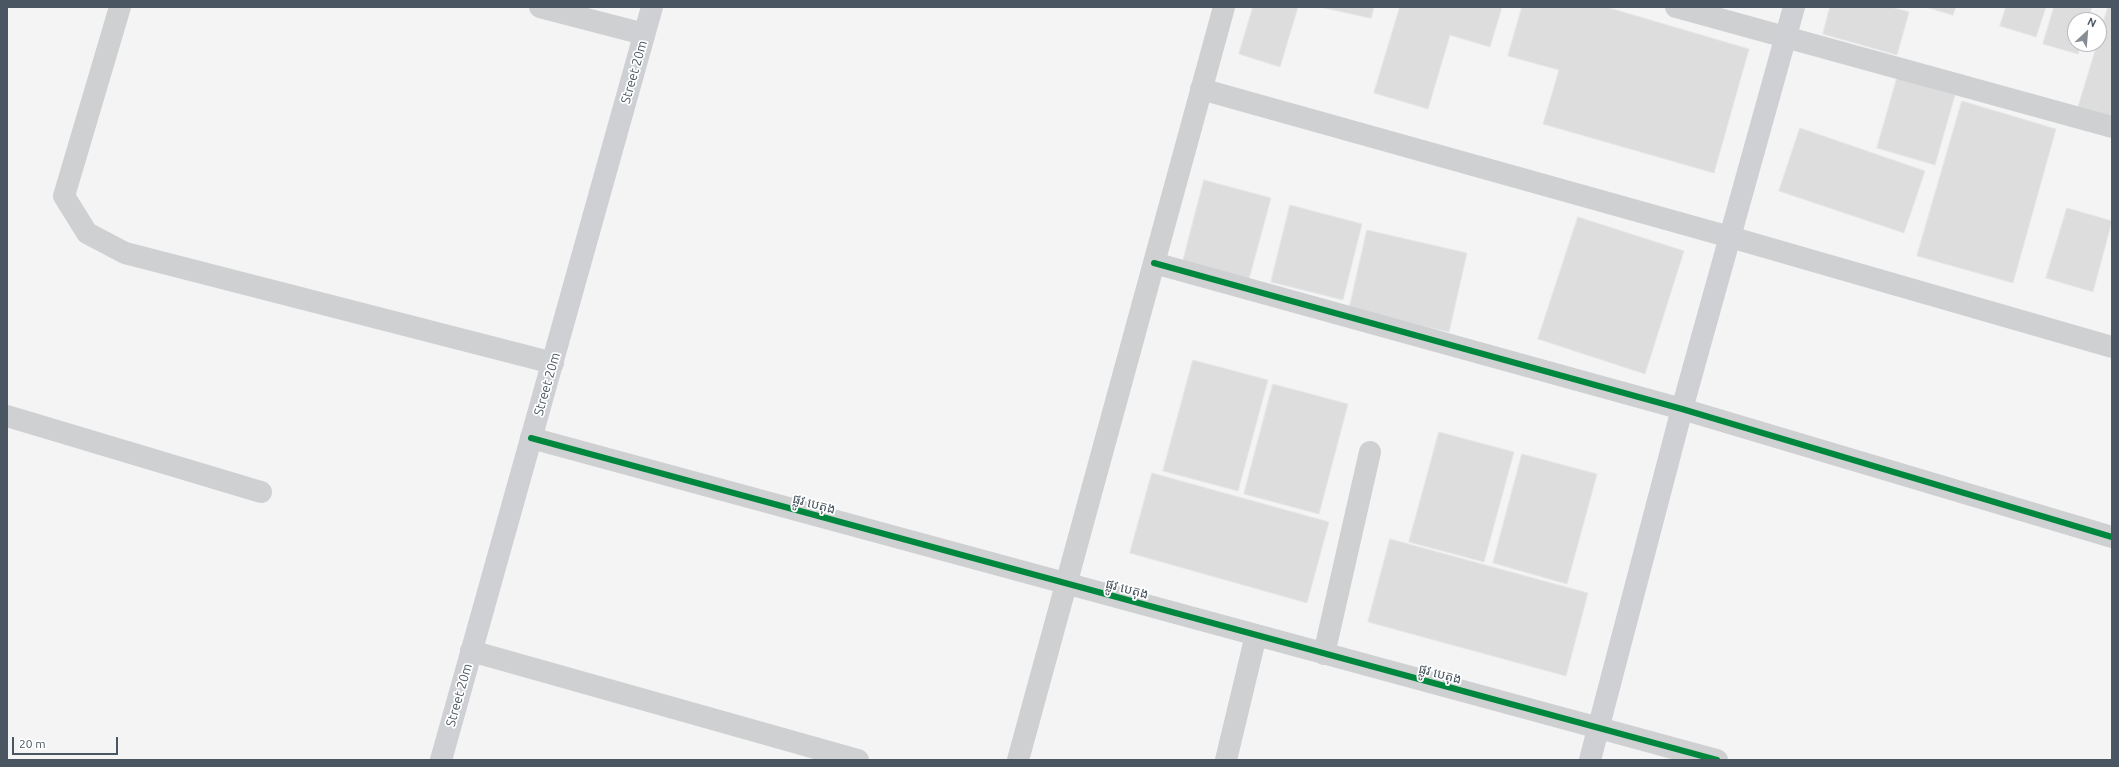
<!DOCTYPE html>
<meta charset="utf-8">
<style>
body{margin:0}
#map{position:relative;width:2119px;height:767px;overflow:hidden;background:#f4f4f4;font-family:Ubuntu,sans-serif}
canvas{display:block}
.frame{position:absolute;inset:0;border:8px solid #4a5661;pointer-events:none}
.north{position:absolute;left:2067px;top:12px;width:40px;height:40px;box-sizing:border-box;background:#fff;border:1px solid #b7bbc0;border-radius:50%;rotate:26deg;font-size:11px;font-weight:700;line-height:16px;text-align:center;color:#4a5661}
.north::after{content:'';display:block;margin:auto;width:14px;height:18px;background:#868d94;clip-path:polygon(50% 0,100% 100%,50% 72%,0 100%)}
.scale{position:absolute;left:12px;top:737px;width:106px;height:18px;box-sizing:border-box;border:2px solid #4a5661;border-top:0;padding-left:5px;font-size:12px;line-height:14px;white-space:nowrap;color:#4a5661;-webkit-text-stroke:3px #fff;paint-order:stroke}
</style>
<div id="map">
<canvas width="2119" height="767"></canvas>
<div class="frame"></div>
<div class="north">N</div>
<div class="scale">20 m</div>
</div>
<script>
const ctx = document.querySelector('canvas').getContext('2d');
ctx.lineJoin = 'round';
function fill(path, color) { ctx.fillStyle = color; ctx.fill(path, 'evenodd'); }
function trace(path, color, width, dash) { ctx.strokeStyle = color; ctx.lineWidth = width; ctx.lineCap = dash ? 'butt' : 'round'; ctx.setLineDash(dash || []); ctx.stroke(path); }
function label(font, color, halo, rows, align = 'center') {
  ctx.font = font + ' Ubuntu,"Noto Sans Khmer",sans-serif'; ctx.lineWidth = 3.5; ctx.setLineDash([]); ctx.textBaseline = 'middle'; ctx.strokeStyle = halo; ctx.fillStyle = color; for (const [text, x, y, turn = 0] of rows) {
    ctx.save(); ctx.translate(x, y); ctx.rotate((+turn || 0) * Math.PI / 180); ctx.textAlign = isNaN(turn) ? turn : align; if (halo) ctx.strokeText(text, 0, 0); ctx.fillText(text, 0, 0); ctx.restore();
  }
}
const building = new Path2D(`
 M1253 7H1298L1280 67 1239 54Z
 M1320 7H1374L1371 18Z
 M1400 7H1502L1490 47 1450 35 1428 109 1374 93Z
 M1522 7H1606L1749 49 1714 173 1543 124 1559 70 1508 56Z
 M1830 7H1891L1909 12 1897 55 1823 34Z
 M1926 7H1956L1953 15Z
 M2006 7H2046L2036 37 2000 26Z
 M2054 7H2092L2088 20H2075V44H2081L2078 54 2043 44Z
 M2108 7H2112V117L2078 107 2097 44H2099V37Z
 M1897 78 1955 95 1935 165 1877 148Z
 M1962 101 2056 129 2013 283 1917 256Z
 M1800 128 1925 171 1904 233 1779 191Z
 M1204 180 1271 198 1249 279 1183 261Z
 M1290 205 1362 224 1343 300 1271 282Z
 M2067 208 2112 221 2093 292 2046 278Z
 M1578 217 1684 251 1645 374 1538 339Z
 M1367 230 1467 253 1449 332 1349 310Z
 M1193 360 1268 380 1238 491 1163 471Z
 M1273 384 1348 404 1319 514 1244 494Z
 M1439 432 1514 452 1484 562 1409 542Z
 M1522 454 1597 474 1567 584 1493 563Z
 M1152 473 1329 522 1307 603 1130 553Z
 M1390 539 1588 593 1566 676 1368 622Z`);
fill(building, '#ddddde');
trace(building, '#e5e6e7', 1);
trace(new Path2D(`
 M120 7 64 196 87 233 125 253 553 363
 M540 7 644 34
 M1676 7 2112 127
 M1201 89 1730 237 2112 347
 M1154 263 1682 409 2112 537
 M7 416 261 492
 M531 438 1717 760
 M471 651 858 760
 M1324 654 1370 452
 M1018 760 1224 7
 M1226 760 1256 635`), '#ced0d2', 22);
trace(new Path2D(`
 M441 760 652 7
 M1590 760 1682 409 1794 7`), '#ced0d4', 22);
trace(new Path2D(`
 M1154 263 1682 409 2112 537
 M531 438 1717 760`), '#00873e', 6);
label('13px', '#4a5661', '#fff', [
 ["Street 20m",634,72,-74],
 ["Street 20m",547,384,-74],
 ["ផ្លូវ បេតុង",814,504,15],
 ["ផ្លូវ បេតុង",1127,589,15],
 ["ផ្លូវ បេតុង",1440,674,15],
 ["Street 20m",459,695,-74]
]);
</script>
